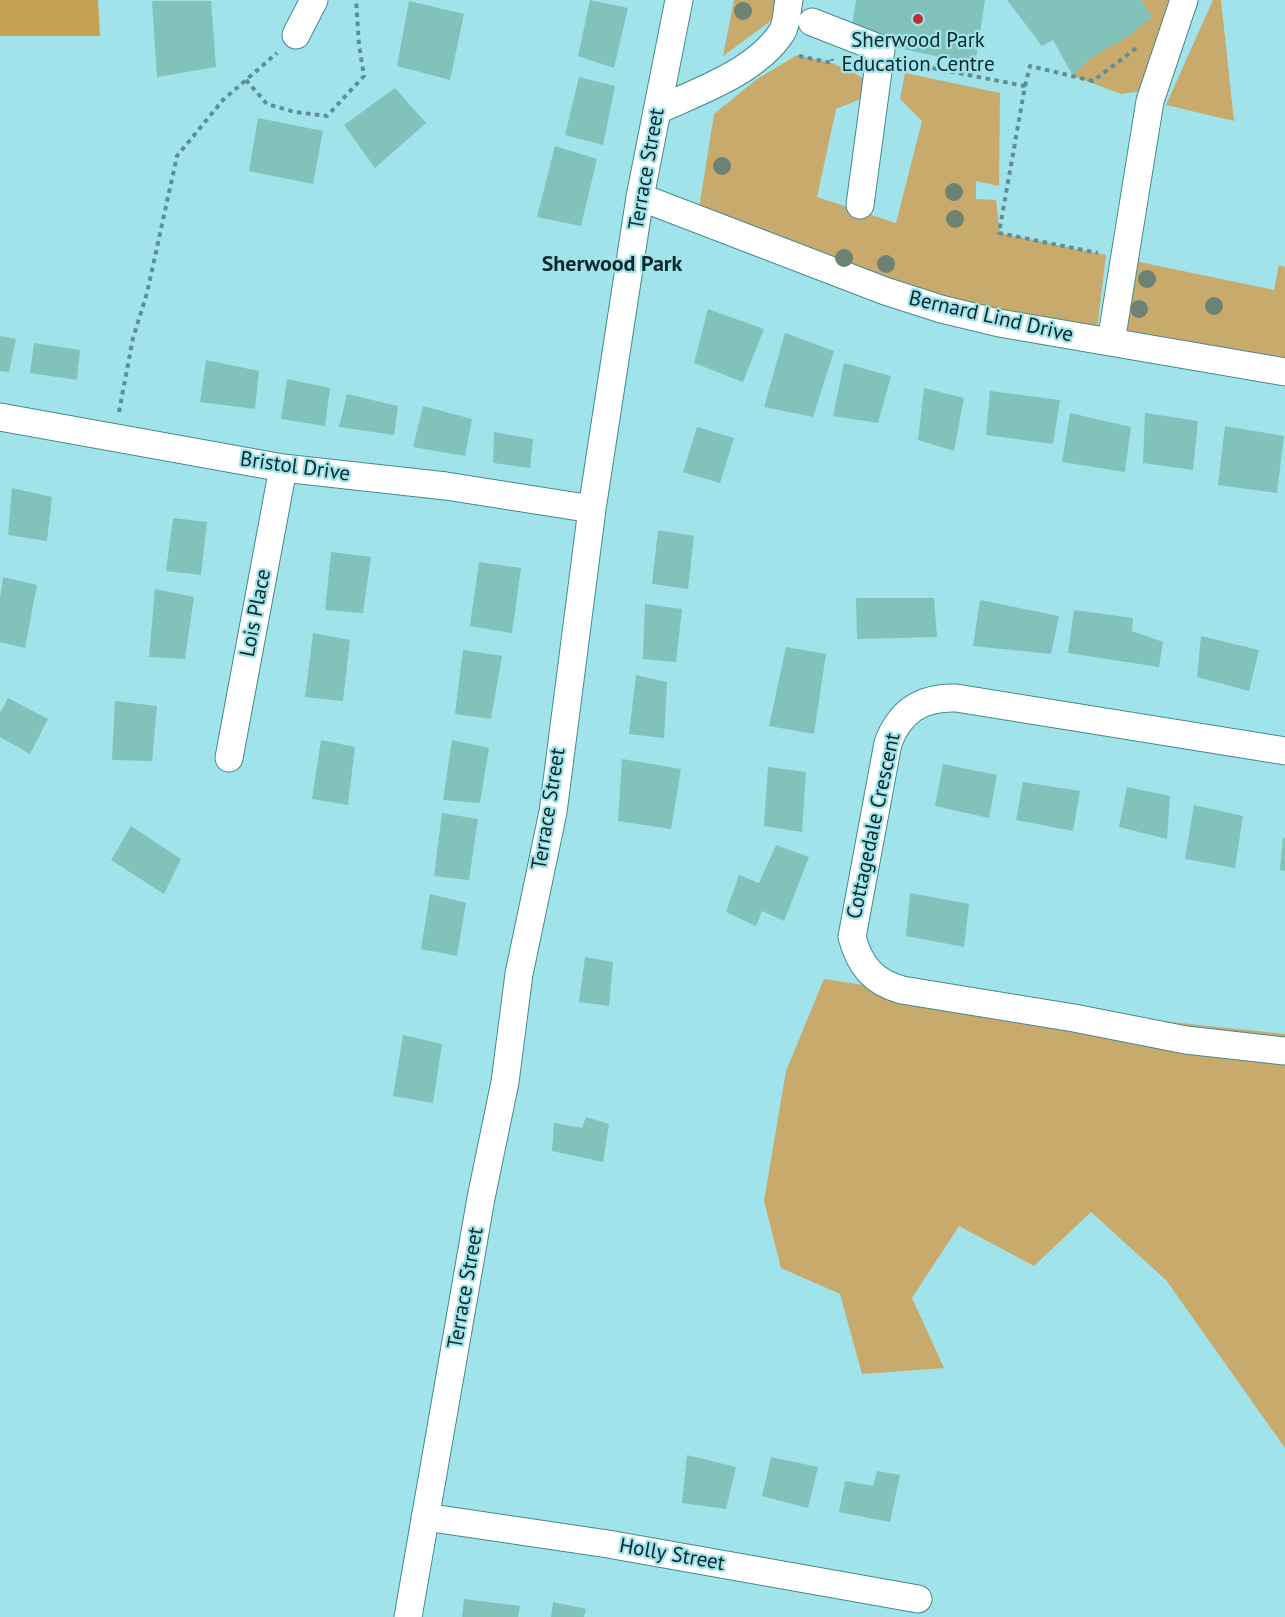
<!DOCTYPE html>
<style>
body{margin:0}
canvas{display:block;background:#a0e3eb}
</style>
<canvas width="1285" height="1617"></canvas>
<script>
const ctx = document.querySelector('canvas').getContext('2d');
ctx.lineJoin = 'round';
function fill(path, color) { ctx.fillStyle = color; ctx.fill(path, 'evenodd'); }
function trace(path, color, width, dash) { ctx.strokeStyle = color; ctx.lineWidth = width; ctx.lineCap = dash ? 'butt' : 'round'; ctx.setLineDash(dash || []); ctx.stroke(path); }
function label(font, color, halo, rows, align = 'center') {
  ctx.font = font + ' "PT Sans",sans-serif'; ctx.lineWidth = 4.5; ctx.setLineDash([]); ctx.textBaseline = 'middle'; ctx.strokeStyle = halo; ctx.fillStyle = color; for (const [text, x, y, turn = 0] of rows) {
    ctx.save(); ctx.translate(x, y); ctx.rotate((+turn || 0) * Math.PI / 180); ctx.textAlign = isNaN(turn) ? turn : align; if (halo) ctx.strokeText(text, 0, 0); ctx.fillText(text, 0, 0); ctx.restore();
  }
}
fill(new Path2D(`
 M734 0H779L776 17 723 56Z
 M1141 0H1173L1142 91 1121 94 1073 76 1089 59 1152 17Z
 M1213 0H1221L1234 121 1166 105Z
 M797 55 832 63 864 78 863 98 836 109 817 197 896 223 922 121 900 99 905 73 1000 93 999 186 976 181V199L996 200 1000 233 1106 255 1097 330 1063 334 697 221 714 114 757 79Z
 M1125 259 1274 290 1279 265 1285 267V371L1111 342Z
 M824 979 961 1000 1285 1034V1448L1166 1280 1091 1212 1034 1266 959 1226 912 1298 944 1368 862 1374 840 1294 781 1268 764 1201 786 1071Z`), '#c8aa6c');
fill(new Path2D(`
 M0 0H98L100 36H0Z`), '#c5a153');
fill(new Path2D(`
 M590 0 628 8 614 68 578 56Z
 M856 0H985L975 65 850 37Z
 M1007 0H1141L1152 17 1130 35 1089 59 1073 76 1053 40 1042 46Z
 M152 1H211L216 67 157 77Z
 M409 1 464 14 450 80 397 66Z
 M579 77 615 86 603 145 565 135Z
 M395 88 426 123 375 168 344 125Z
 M258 118 323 131 313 184 249 171Z
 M555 146 597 159 581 226 537 217Z
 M708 309 764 329 743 382 694 363Z
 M785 333 834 351 813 417 764 407Z
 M0 336 16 339 9 372 0 371Z
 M34 343 80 350 77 380 30 373Z
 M206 360 259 371 255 409 200 402Z
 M844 363 891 376 878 423 833 416Z
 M287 379 330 388 325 426 281 419Z
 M924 388 964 398 954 451 918 440Z
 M990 391 1060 400 1053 444 986 435Z
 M347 394 398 406 394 435 339 427Z
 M423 406 472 419 465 456 413 447Z
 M1070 413 1131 427 1125 472 1062 462Z
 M1145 413 1198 421 1193 470 1143 463Z
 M1225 426 1284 436 1277 493 1218 485Z
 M697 427 734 438 720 483 683 472Z
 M494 432 533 439 530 468 493 463Z
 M12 488 52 497 47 541 8 535Z
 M173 518 207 522 201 575 166 571Z
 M658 530 694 536 688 589 652 584Z
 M331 552 371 557 363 613 325 610Z
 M479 562 521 568 512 633 470 626Z
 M3 577 37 585 25 648 0 642V599Z
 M155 589 194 597 185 659 149 657Z
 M856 598H934L937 637 857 639Z
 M980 600 1059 616 1051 654 973 646Z
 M645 604 682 609 676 662 643 659Z
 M1074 610 1133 618 1132 631 1163 642 1159 667 1068 653Z
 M313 633 350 640 343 701 305 697Z
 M1201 636 1259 650 1249 691 1197 677Z
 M786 647 826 654 814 734 769 726Z
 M463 650 502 656 491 719 455 714Z
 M636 675 667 682 664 738 629 734Z
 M8 698 48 719 30 754 0 737V713Z
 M115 701 157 706 152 761 112 760Z
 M321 740 355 747 348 805 312 799Z
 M452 740 489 748 480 803 443 800Z
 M622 759 681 769 671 829 618 821Z
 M943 764 997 775 989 818 935 806Z
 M768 767 806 772 802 832 764 826Z
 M1023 782 1080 791 1073 831 1016 820Z
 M1127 787 1170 796 1167 839 1119 827Z
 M1194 805 1243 816 1235 868 1185 859Z
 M442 813 478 819 469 880 434 876Z
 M131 826 181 859 164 894 111 860Z
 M1283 838H1285V871L1280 870Z
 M776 845 809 857 784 921 762 911 756 926 726 912 739 875 759 883Z
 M910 893 969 904 964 947 906 936Z
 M430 894 466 903 457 956 421 949Z
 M585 957 613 962 609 1006 579 1002Z
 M403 1035 442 1044 433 1103 393 1096Z
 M586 1117 609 1124 603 1162 552 1151 554 1123 582 1128Z
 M687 1455 736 1467 726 1509 682 1503Z
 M771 1457 818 1467 808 1508 762 1496Z
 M877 1471 900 1475 890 1522 839 1512 845 1481 873 1486Z
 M464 1599 520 1606 518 1617H462Z
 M553 1602 586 1609 584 1617H551Z`), '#81c3ba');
const minor = new Path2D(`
 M812 22 881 49 860 205
 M296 35 314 0
 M658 110C699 91 756 72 782 32 787 24 787 9 789 0
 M640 197 885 291 941 309 999 323 1285 372
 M1111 342 1150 101 1184 0
 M0 417 283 468 446 486 592 509
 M1285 751 956 698C921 697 900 711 888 743L852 937C860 966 873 982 902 990L1074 1018 1186 1040 1285 1051
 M229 758 283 468
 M425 1517 608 1544 918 1599
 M408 1617 481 1198 505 1082 519 974 553 812 592 509 640 197 679 0`);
trace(minor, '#468990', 29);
trace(new Path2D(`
 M799 56 832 63V59
 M906 63 1025 86 999 233 1098 253
 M246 80 267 104 295 112 327 116 364 76 359 45 356 0
 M1025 86 1030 66 1093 81 1139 46
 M119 412 133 338 147 293 177 156 223 100 277 53`), '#5e8f95', 4, [4.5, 4.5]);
trace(minor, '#fff', 27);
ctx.fillStyle = '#6c8273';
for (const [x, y] of [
 [743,11],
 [722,166],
 [954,192],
 [955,219],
 [844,258],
 [886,264],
 [1147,279],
 [1214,306],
 [1139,309]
]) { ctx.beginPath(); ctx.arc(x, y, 9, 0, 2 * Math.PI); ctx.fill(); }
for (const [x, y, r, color] of [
 [918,19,6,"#be2e31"]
]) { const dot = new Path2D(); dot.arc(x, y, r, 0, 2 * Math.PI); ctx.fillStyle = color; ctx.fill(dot); trace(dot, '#a0e3eb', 2); }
label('21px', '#0c282b', '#a0e3eb', [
 ["Sherwood Park",918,41],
 ["Education Centre",918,65]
]);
label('21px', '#0c282b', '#a0e3eb', [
 ["Terrace Street",647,169,-80],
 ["Bernard Lind Drive",991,317,13],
 ["Bristol Drive",295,467,8],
 ["Lois Place",256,613,-79],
 ["Terrace Street",549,809,-81],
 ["Cottagedale Crescent",874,826,-78],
 ["Terrace Street",466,1288,-80],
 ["Holly Street",672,1555,10]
]);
label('bold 22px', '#0c282b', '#a0e3eb', [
 ["Sherwood Park",612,265]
]);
</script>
